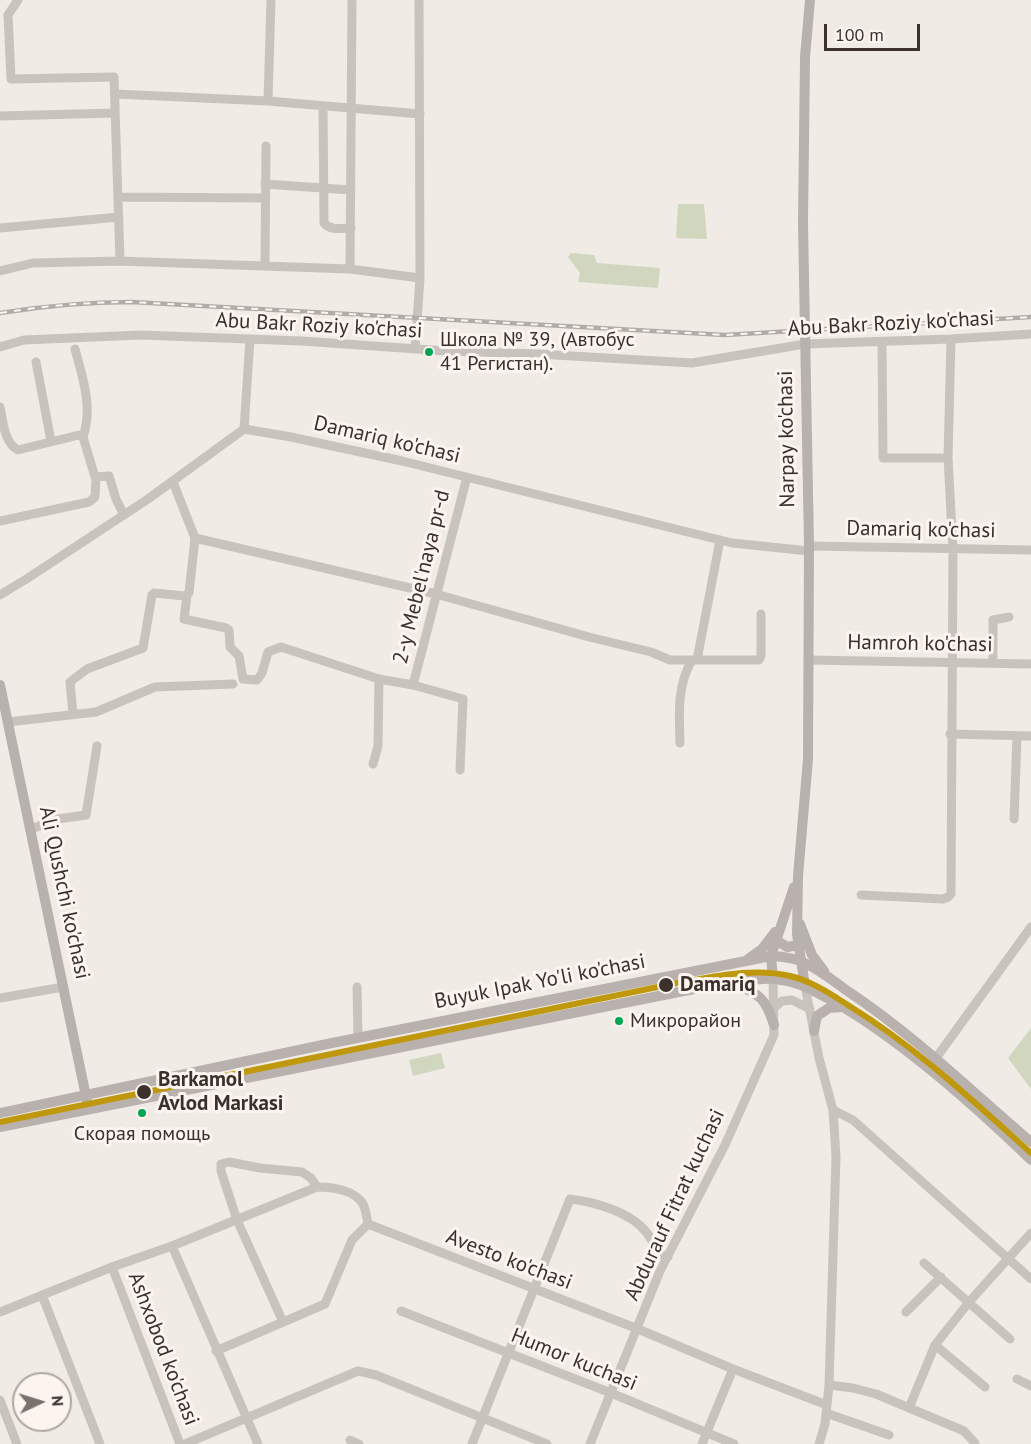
<!DOCTYPE html>
<meta charset="utf-8">
<style>
body{margin:0}
#map{position:relative;width:1031px;height:1444px;overflow:hidden;background:#f0ebe5;font-family:"PT Sans",sans-serif}
canvas{display:block}
.north{position:absolute;left:12px;top:1372px;width:60px;height:60px;box-sizing:border-box;background:#fbf5ee;border:2px solid #aea6a0;border-radius:50%;rotate:86deg;font-size:16px;font-weight:700;line-height:24px;text-align:center;color:#3b302b}
.north::after{content:'';display:block;margin:auto;width:21px;height:27px;background:#7a716c;clip-path:polygon(50% 0,100% 100%,50% 72%,0 100%)}
.scale{position:absolute;left:824px;top:24px;width:96px;height:27px;box-sizing:border-box;border:3px solid #3b302b;border-top:0;padding-left:8px;font-size:18px;line-height:21px;white-space:nowrap;color:#3b302b;-webkit-text-stroke:4px #fbf5ee;paint-order:stroke}
</style>
<div id="map">
<canvas width="1031" height="1444"></canvas>
<div class="north">N</div>
<div class="scale">100 m</div>
</div>
<script>
const ctx = document.querySelector('canvas').getContext('2d');
ctx.lineJoin = 'round';
function fill(path, color) { ctx.fillStyle = color; ctx.fill(path, 'evenodd'); }
function trace(path, color, width, dash) { ctx.strokeStyle = color; ctx.lineWidth = width; ctx.lineCap = dash ? 'butt' : 'round'; ctx.setLineDash(dash || []); ctx.stroke(path); }
function label(font, color, halo, rows, align = 'center') {
  ctx.font = font + ' "PT Sans",sans-serif'; ctx.lineWidth = 6; ctx.setLineDash([]); ctx.textBaseline = 'middle'; ctx.strokeStyle = halo; ctx.fillStyle = color; for (const [text, x, y, turn = 0] of rows) {
    ctx.save(); ctx.translate(x, y); ctx.rotate((+turn || 0) * Math.PI / 180); ctx.textAlign = isNaN(turn) ? turn : align; if (halo) ctx.strokeText(text, 0, 0); ctx.fillText(text, 0, 0); ctx.restore();
  }
}
fill(new Path2D(`
 M678 204H704L707 239 676 238Z
 M571 253 594 255 597 263 660 268 658 288 578 282 580 273 568 257Z
 M1031 1028V1089L1008 1058Z
 M441 1053 445 1068 413 1076 409 1060Z`), '#d1d6bf');
trace(new Path2D(`
 M18 0 8 15 11 79 114 77 120 261
 M115 94 268 101 420 114
 M268 101 271 0
 M323 106 324 223C330 231 342 228 351 228
 M0 116 115 113
 M265 184 351 190
 M118 197 265 198
 M0 228 119 217
 M265 266 266 146
 M350 269 352 0
 M0 271 33 263 120 261 350 269 420 278
 M882 342 883 458H948
 M0 347 24 340 140 335 302 341 446 351 538 354 692 363 805 344 951 339 1031 334
 M75 349C83 379 93 407 83 437
 M415 349 420 278 419 0
 M36 362 51 441
 M0 407C3 421 4 443 18 450L79 435 83 437 95 477 109 476 116 499 124 515
 M244 429 250 339
 M173 482 195 538 436 594 589 637 651 652 670 660H759L761 656V614
 M0 521 89 502 95 497 96 478
 M809 546 1031 550
 M0 595 28 578 148 499 244 429 291 437 402 461 732 543 809 551
 M187 595 184 619 226 628 229 630 230 647 239 656 243 679 257 680 262 673 268 652 281 647 379 679 413 685 463 699 460 770
 M697 660 720 540
 M809 660 1031 664
 M993 663V620L1009 617
 M413 685 467 477
 M73 714 70 682 87 669 143 648 152 595 154 593 185 596 189 593 195 538
 M8 722 96 712 155 687 233 684
 M950 734 1031 736
 M680 743C679 714 677 685 692 660
 M373 764 378 746 379 679
 M1014 819 1017 736
 M31 829 58 819 86 815 97 746
 M861 895 943 899 948 897 951 894 953 550 948 458 951 339
 M805 986 819 1058 833 1110 836 1157 829 1385 825 1424 819 1444
 M357 987 358 1038
 M0 998 63 987
 M773 1009 782 1001 792 1000 810 1009
 M936 1058 1031 927
 M833 1110 853 1120 1031 1279
 M368 1224 638 1329 733 1369 827 1405
 M172 1246 258 1444
 M924 1263 1010 1339
 M112 1267 180 1444
 M42 1295 100 1444
 M401 1311 611 1393 734 1444
 M0 1312 112 1267 172 1246 317 1187C332 1187 355 1190 363 1204 366 1210 367 1219 368 1224
 M906 1312 941 1277
 M283 1322 237 1220 221 1171V1164L229 1162 260 1168 302 1172 311 1178 317 1187
 M935 1345 985 1387
 M216 1351 325 1304 352 1240 368 1224
 M1017 1379 1031 1386
 M829 1385 853 1388 876 1394 964 1431 975 1443
 M0 1400 17 1444
 M909 1408 935 1345 969 1302 1031 1233
 M826 1413 889 1435
 M350 1440 359 1444
 M185 1444 358 1371 376 1375 547 1444
 M472 1444 570 1199C595 1202 631 1212 647 1233 652 1239 654 1247 658 1254L668 1257
 M590 1444 660 1271 725 1145 774 1035 773 979
 M702 1444 733 1369`), '#c9c3be', 9);
trace(new Path2D(`
 M0 685 87 1101
 M800 924 812 955 824 971
 M776 940 787 947 798 945
 M748 959 762 949 775 932
 M773 979 771 956 794 887
 M735 984C760 994 766 999 774 1025
 M805 986 797 934 798 876 808 759 809 546 803 223 805 57 810 0
 M814 1031 817 1016 829 1008 842 1007
 M0 1113 332 1043 771 956C779 956 786 957 794 959 814 965 832 980 849 992 915 1036 971 1091 1031 1142
 M0 1127 714 985C736 983 761 976 782 980 802 983 818 993 836 1003 905 1043 974 1105 1031 1160`), '#b8b1ad', 10);
const rail = new Path2D(`
 M0 313C44 306 87 302 132 302L725 335 1031 317`);
trace(rail, '#b1aca8', 4.5);
trace(rail, '#fbf5ee', 2, [7]);
trace(new Path2D(`
 M0 1122 677 983C713 977 753 967 790 976 812 981 832 995 851 1007 917 1048 973 1101 1031 1153`), '#c0980d', 6);
for (const [x, y, r, color] of [
 [429,352,5,"#00a651"],
 [666,985,8,"#3b302b"],
 [619,1021,5,"#00a651"],
 [144,1092,8,"#3b302b"],
 [142,1113,5,"#00a651"]
]) { const dot = new Path2D(); dot.arc(x, y, r, 0, 2 * Math.PI); ctx.fillStyle = color; ctx.fill(dot); trace(dot, '#fbf5ee', 2); }
label('20px', '#3b302b', '#fbf5ee', [
 ["Школа № 39, (Автобус",440,340],
 ["41 Регистан).",440,364],
 ["Микрорайон",630,1021],
 ["Скорая помощь",142,1134,"center"]
], 'left');
label('21px', '#3b302b', '#fbf5ee', [
 ["Abu Bakr Roziy ko'chasi",891,324,-3],
 ["Abu Bakr Roziy ko'chasi",319,326,3],
 ["Narpay ko'chasi",787,439,-91],
 ["Damariq ko'chasi",387,440,13],
 ["Damariq ko'chasi",921,530,1],
 ["2-y Mebel'naya pr-d",422,577,-76],
 ["Hamroh ko'chasi",920,644,1],
 ["Ali Qushchi ko'chasi",64,893,78],
 ["Buyuk Ipak Yo'li ko'chasi",540,982,-11],
 ["Abdurauf Fitrat kuchasi",675,1205,-65],
 ["Avesto ko'chasi",509,1260,21],
 ["Ashxobod ko'chasi",163,1349,69],
 ["Humor kuchasi",574,1360,22]
]);
label('bold 21px', '#3b302b', '#fbf5ee', [
 ["Damariq",680,985],
 ["Barkamol",158,1080],
 ["Avlod Markasi",158,1104]
], 'left');
</script>
